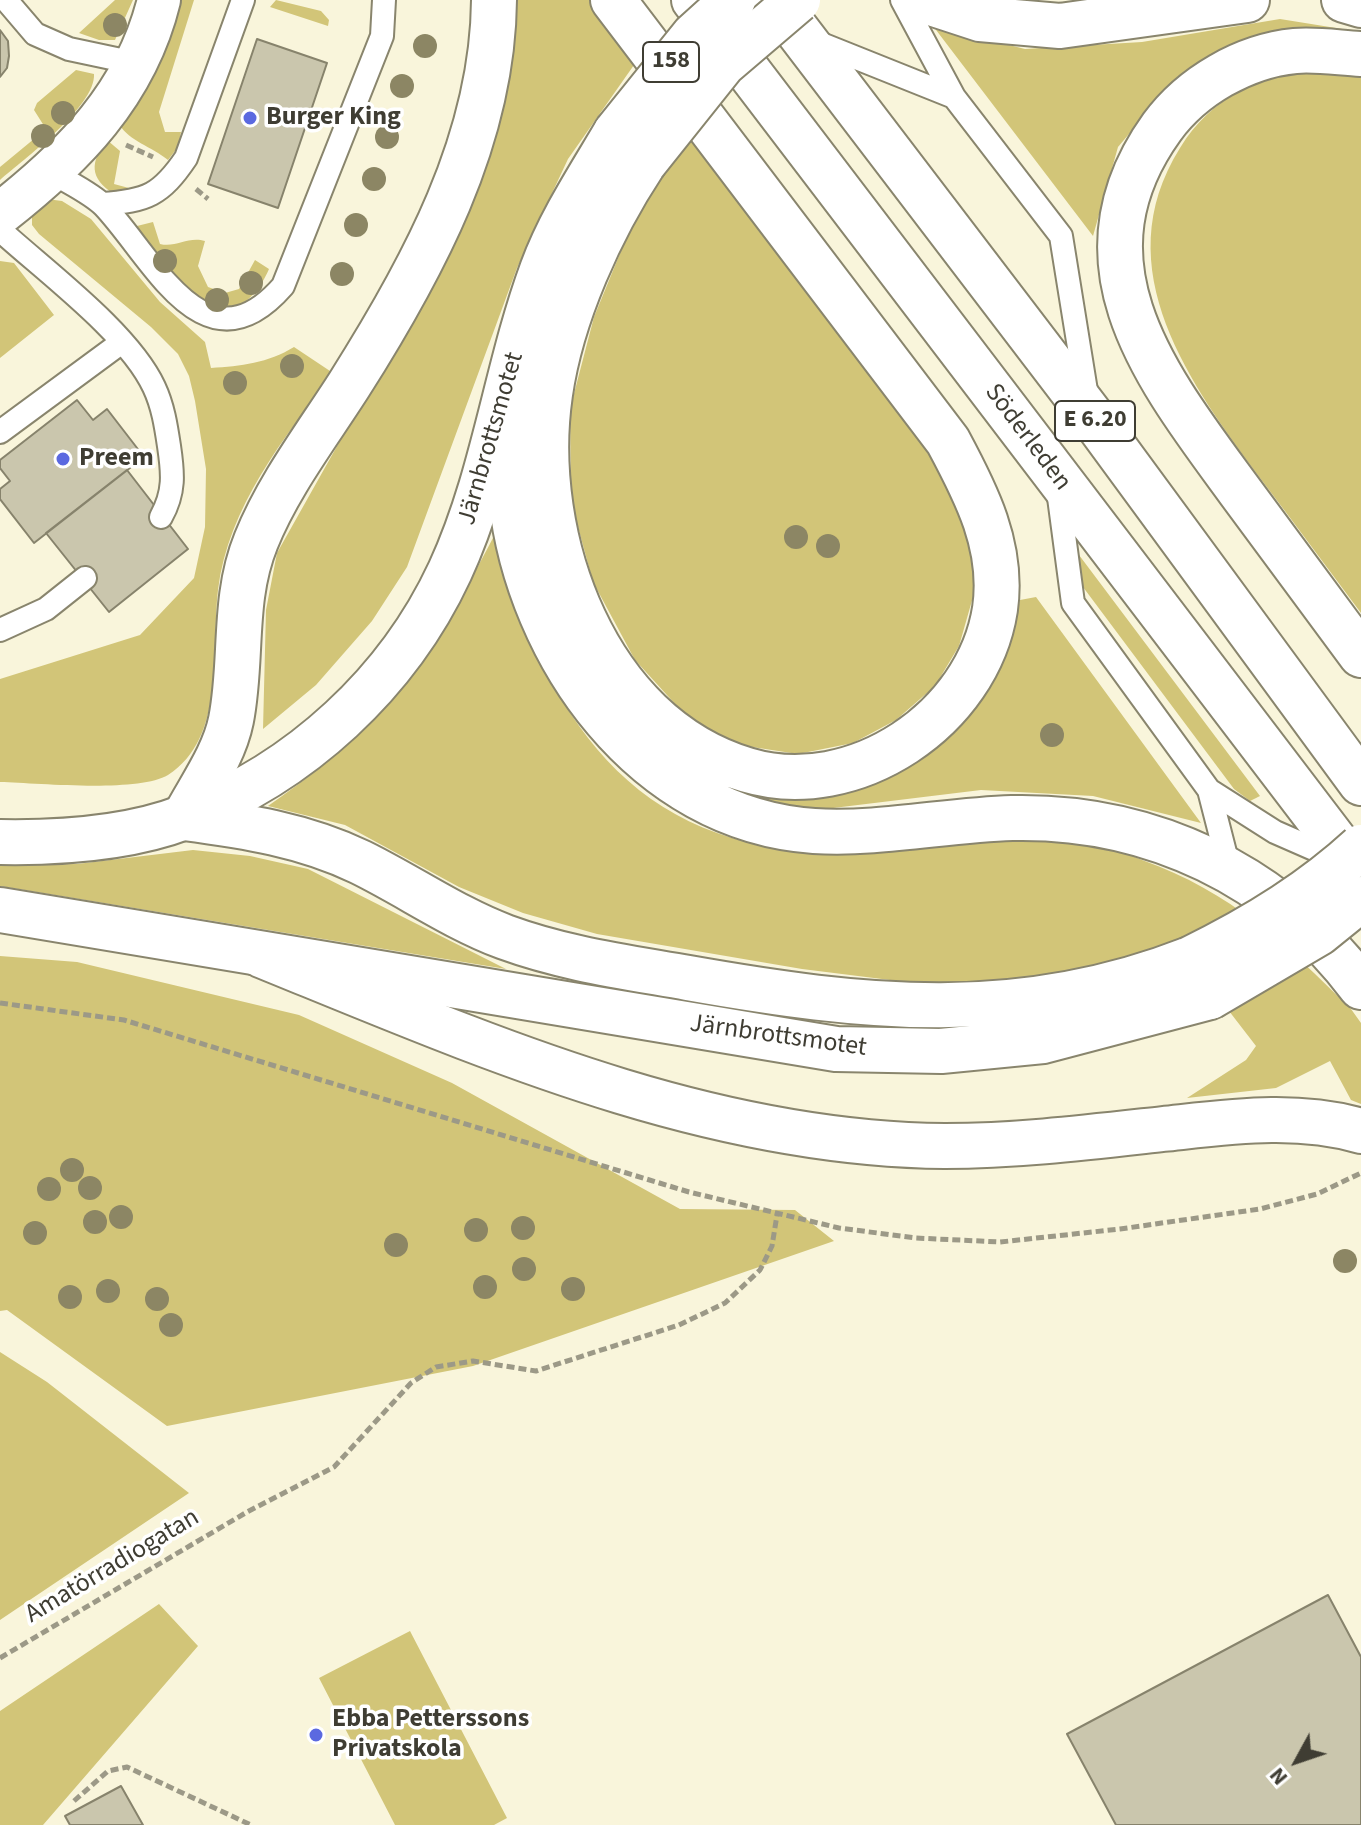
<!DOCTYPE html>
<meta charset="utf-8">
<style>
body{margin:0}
#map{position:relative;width:1361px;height:1825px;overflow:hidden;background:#f9f5db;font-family:"Source Sans 3",sans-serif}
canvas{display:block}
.north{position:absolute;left:1257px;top:1721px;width:80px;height:80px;-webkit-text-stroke:6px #fff;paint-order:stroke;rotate:230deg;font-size:22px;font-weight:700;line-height:32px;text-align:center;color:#3f3d33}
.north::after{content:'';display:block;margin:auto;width:28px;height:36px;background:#3f3d33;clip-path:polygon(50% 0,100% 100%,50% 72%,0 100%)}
</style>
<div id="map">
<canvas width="1361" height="1825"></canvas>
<div class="north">N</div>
</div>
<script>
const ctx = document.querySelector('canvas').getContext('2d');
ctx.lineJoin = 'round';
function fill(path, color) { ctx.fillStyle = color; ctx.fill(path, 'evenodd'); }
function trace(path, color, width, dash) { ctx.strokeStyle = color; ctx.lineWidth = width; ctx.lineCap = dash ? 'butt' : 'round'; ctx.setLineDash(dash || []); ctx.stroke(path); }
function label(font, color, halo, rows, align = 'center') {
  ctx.font = font + ' "Source Sans 3",sans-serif'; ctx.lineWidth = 7; ctx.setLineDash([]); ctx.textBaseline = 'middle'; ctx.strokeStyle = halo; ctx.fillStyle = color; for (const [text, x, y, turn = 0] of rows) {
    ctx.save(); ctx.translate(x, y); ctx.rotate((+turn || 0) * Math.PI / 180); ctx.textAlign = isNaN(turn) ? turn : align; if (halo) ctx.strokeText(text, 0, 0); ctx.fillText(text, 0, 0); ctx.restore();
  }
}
fill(new Path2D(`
 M115 0H133L115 40H99L79 33Z
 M180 0H194L159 112 165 132H181L178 147 168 160C151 146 130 142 119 124L174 18Z
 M276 0 321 11 329 20 328 26 270 7Z
 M513 0H598L641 55 568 159 517 268 407 567 372 621 316 685 263 729 266 610 277 553 445 254 489 141 512 63Z
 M1280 19 1361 32 1274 33 1177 77 1118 147 1093 236 933 26 1025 49 1142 42Z
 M76 70 94 74C96 106 23 160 0 180V167L46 129 34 110 37 103Z
 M1316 71 1361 75V613C1328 569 1296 525 1263 482 1191 385 1104 269 1180 148 1211 97 1259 76 1316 71Z
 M694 131 927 432 970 535 975 590 959 646 935 686 896 720 853 743 798 754 739 745 687 717 635 660 593 582 571 501 570 409 594 317 641 202Z
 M107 140 120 151 114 184 140 191 114 194C89 178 90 162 107 140Z
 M47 199 62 201 91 219 160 302 205 342 211 368C241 366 268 363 294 347L333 373C284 438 228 507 218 590 211 650 226 738 168 775 138 793 38 783 0 782V679L140 635 194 578 205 527 206 469 195 401 189 376 178 354 151 327 39 234 32 225V215Z
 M153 222 160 244C176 248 188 236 205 241L198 266 208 287 225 293 239 289 255 260 269 269C260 289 252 299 232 310L189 302 133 227Z
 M0 261 14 263 54 315 0 358Z
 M495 534C545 714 631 853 838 852 925 852 1010 830 1097 844 1112 846 1128 854 1142 860 1232 892 1285 944 1351 1009L1361 1023V1104L1351 1100 1330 1061 1276 1088 1187 1098 1246 1060 1256 1046 1229 1011 1148 957 1076 973 988 985 898 981 802 969 597 934 523 913 459 887 345 825 268 806C385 726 431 658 495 534Z
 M1076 551 1260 796 1250 801 1234 789 1080 583Z
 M1036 597 1201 823 1093 796 981 790 825 809 764 803 723 780 782 797 979 699 1016 618 1020 600Z
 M193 850 250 856 308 869 506 969 0 886V865L77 864Z
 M0 956 77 962 299 1015 452 1083 680 1209 795 1210 834 1241 473 1366 167 1426 7 1310 0 1311Z
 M0 1352 47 1382 189 1493 0 1620Z
 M159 1604 198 1646 43 1825H0V1711Z
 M410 1631 507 1818 494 1825H395L319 1678Z`), '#d2c578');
const building = new Path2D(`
 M0 30 8 41 9 56 7 68 0 77Z
 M257 39 327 63 278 208 208 184Z
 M77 400 93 420 107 409 144 457 34 543 0 499V489L10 481 0 468V460Z
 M127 470 188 549 109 612 46 533Z
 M1328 1595 1361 1657V1825H1116L1067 1734Z
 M121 1786 143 1825H70L65 1816Z`);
fill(building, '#cac6ad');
trace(building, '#87836c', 2);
const lane = new Path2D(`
 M6 0 35 34 69 49 135 63
 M902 0 954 97
 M814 41 954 97 1061 236 1087 397
 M53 173C69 183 91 193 104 206 154 259 205 375 283 286L382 36 384 0
 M102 204C147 201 161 195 186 158L243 0
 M0 230C45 271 129 333 154 387 163 406 166 426 169 446 173 473 175 492 161 517
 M0 432 122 342
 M1058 490 1073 603 1209 790 1275 832 1339 860
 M0 630 46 609 85 578
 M1209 790 1229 868`);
const street = new Path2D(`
 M0 214C73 157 136 94 159 0`);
const primary = new Path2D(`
 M0 842C60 843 128 839 185 817 300 773 398 683 450 571 494 476 506 368 542 270 560 221 590 176 616 132
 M0 910 836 1049 941 1051 1043 1041 1210 997`);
const highway = new Path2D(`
 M494 0C493 140 422 270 349 385 317 435 278 486 256 541 232 600 243 660 231 720 224 755 201 786 184 818 245 826 304 835 360 862 409 886 454 918 505 937 565 959 626 967 688 978 864 1009 1019 1026 1190 959
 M613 0 948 441C976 493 1004 547 995 609 978 719 854 802 747 770 596 725 529 538 550 394 561 316 601 228 644 163
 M694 0 1361 875
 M774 0 1090 414 1361 783
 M922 0 980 19 1060 26 1247 0
 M1344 0 1361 5
 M1361 54C1340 53 1316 49 1295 51 1244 56 1192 86 1162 127 1064 263 1157 378 1239 490 1280 545 1320 600 1361 655
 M528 314C518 376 504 435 511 498 528 656 645 820 814 831 880 835 946 820 1012 818 1151 815 1277 875 1361 987
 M261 955C480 1044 705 1144 945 1146 1018 1146 1091 1137 1163 1129 1229 1122 1296 1112 1361 1131`);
trace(lane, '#89856d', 26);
trace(street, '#89856d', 46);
trace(primary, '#89856d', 48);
trace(highway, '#89856d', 48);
trace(new Path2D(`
 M126 145 153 157
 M196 189 208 199
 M0 1003 124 1020 689 1192 839 1228 916 1238 1000 1242 1120 1229 1260 1209 1317 1194 1361 1173
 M0 1658 247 1512 334 1467 411 1383 436 1367 473 1361 536 1371 679 1325 725 1303 760 1270 772 1246 777 1215
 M74 1801 108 1771 127 1767 251 1825`), '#9c9987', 5, [8, 4]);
trace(lane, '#fff', 22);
trace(street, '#fff', 42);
trace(primary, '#fff', 44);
trace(highway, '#fff', 44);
const primaryBridge = new Path2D(`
 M616 132 694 35 733 0
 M1210 997 1319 933 1361 899`);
const highwayBridge = new Path2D(`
 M644 163 723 64 798 0
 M1190 959C1252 929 1310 894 1361 847`);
trace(primaryBridge, '#89856d', 48, []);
trace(highwayBridge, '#89856d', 48, []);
trace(primaryBridge, '#fff', 44);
trace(highwayBridge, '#fff', 44);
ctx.fillStyle = '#8c8664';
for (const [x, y] of [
 [115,25],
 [425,46],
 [402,86],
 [63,113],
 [43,136],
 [387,137],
 [374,179],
 [356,225],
 [165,261],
 [342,274],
 [251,283],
 [217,300],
 [292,366],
 [235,383],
 [796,537],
 [828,546],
 [1052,735],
 [72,1170],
 [90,1188],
 [49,1189],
 [121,1217],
 [95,1222],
 [523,1228],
 [476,1230],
 [35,1233],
 [396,1245],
 [1345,1261],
 [524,1269],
 [485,1287],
 [573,1289],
 [108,1291],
 [70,1297],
 [157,1299],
 [171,1325]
]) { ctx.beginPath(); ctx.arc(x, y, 12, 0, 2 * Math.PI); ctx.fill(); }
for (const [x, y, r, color] of [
 [250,118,8,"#5b69e0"],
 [63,459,8,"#5b69e0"],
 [316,1735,8,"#5b69e0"]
]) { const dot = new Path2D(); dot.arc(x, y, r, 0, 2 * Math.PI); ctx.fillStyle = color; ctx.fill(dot); trace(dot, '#fff', 3); }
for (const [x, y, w] of [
 [671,62,56],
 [1095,421,80]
]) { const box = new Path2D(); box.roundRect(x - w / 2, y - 20, w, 40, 6); ctx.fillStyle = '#fff'; ctx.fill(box); trace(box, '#3f3d33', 2); }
label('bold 24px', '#3f3d33', null, [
 ["158",671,62],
 ["E 6.20",1095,421]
]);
label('bold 26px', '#3f3d33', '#fff', [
 ["Burger King",266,118],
 ["Preem",79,459],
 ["Ebba Petterssons",332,1720],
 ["Privatskola",332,1750]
], 'left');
label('26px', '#3f3d33', '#fff', [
 ["Söderleden",1027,438,53],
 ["Järnbrottsmotet",492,439,-74],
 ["Järnbrottsmotet",778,1037,8],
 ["Amatörradiogatan",113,1567,-31]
]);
</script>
